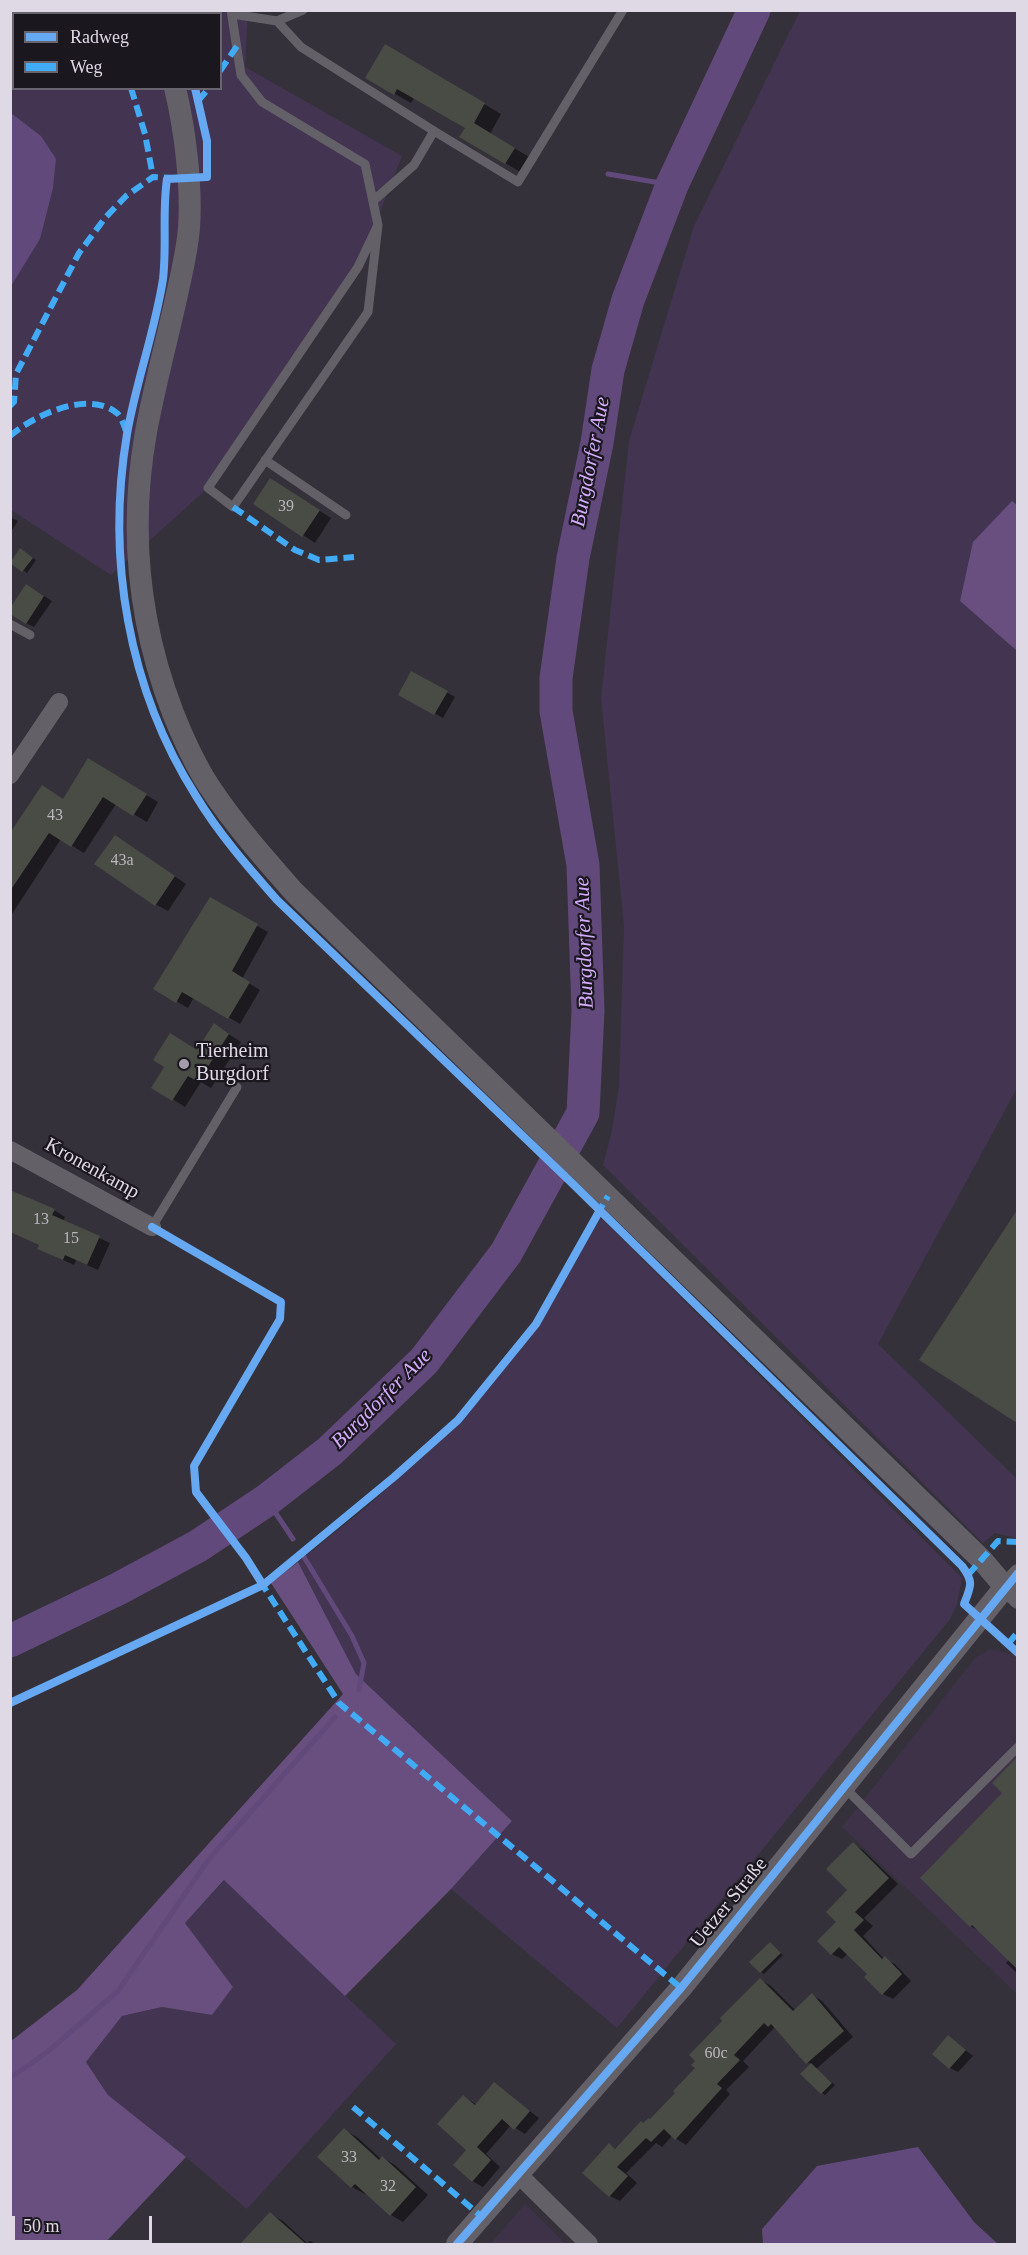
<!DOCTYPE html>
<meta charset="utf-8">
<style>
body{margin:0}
#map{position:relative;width:1028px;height:2255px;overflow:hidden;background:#35313a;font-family:"Times New Roman",serif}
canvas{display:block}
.frame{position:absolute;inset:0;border:12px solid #dfd9e5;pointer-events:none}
.legend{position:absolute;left:12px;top:12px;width:210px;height:78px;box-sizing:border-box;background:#1b171f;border:2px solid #69656e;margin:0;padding:8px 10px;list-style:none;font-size:18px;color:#dfd9e5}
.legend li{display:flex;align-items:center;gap:12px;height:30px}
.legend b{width:30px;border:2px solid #69656e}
.scale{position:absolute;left:12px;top:2216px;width:140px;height:27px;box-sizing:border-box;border:3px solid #dfd9e5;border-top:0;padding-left:8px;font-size:18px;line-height:21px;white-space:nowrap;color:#dfd9e5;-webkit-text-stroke:4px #1b171f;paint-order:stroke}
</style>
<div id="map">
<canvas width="1028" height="2255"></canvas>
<div class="frame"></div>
<ul class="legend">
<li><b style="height:8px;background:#66a8f1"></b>Radweg</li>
<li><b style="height:8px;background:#42abf6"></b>Weg</li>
</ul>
<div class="scale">50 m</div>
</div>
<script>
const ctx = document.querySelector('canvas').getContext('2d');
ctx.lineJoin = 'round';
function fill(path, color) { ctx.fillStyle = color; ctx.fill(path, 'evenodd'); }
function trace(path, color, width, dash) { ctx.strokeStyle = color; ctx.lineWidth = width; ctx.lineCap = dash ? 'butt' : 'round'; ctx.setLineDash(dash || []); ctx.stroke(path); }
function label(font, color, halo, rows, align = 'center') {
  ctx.font = font + ' "Times New Roman",serif'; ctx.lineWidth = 4.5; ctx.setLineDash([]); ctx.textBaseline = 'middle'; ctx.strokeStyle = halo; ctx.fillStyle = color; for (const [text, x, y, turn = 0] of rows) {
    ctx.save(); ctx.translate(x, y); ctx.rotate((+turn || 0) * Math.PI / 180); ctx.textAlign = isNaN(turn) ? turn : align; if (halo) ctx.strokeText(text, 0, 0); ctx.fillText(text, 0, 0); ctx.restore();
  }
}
fill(new Path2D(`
 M990 1649 1012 1654 1018 1660 1017 1994 842 1827 975 1658Z
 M525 2204 566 2244H490Z`), '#3d3248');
fill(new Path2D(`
 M11 11H248L245 67 402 156 358 267 208 488 111 575 11 510 10 286 40 239 41 136 11 113ZM14 14H220V88H14Z
 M800 11H1017V506L1012 502 960 601 1017 651V1088L878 1344 1017 1479V1538L995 1533 983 1543 603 1165 612 1131 619 1086 624 926 601 698 629 441 694 226Z
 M601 1218 962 1578 957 1604 950 1619 617 2028 451 1889 512 1821 356 1674 298 1562 363 1510 459 1424 538 1325Z
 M225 1880 396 2044 247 2209 186 2157 108 2095 86 2062 122 2016 162 2007 212 2015 233 1987 185 1923Z`), '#433551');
fill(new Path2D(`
 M1012 501 1018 506 1017 651 960 601 973 542Z
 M298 1562 356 1674 512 1821 451 1889 345 1996 224 1880 185 1923 233 1987 212 2015 162 2007 122 2016 86 2062 108 2095 186 2157 104 2244H11V2041L77 1990 343 1694 271 1583Z`), '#684f7f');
fill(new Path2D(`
 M11 113 41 136 56 159 53 188 40 239 11 286Z
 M918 2147 974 2222 998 2244H763L762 2229 817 2166Z`), '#62497b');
fill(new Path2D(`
 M386 46 501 114 490 134 531 158 522 173 461 137 467 128 415 97 411 103 367 78Z
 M283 487 331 518 315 543 303 535Z
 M10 517 18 521 10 533Z
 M24 552 36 560 27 573 12 562Z
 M35 590 52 601 34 627 26 623Z
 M412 673 455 697 443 718 400 694Z
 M88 760 158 802 147 822 116 804 84 853 61 839 10 917V835L64 800Z
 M127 844 186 884 168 911 155 904Z
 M211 900 268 932 242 979 260 990 240 1024 194 997 188 1008 155 989Z
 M227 1033 241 1042 211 1088 201 1082 185 1107 153 1087 197 1052Z
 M54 1210 65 1217 63 1221 110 1243 98 1270 76 1260 74 1265 50 1254 41 1245 10 1232Z
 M1016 1215 1018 1216V1422L921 1359Z
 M1018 1759 1016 1943 1018 1974 1006 1963 1010 1959 982 1932 970 1926 1004 1793 994 1783Z
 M853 1844 863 1850 898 1884 864 1918 873 1926 863 1936 884 1959 895 1964 911 1981 893 1999 883 1994 869 1974 848 1953 842 1959 832 1954 838 1922 850 1890Z
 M771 1944 783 1955 764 1974 761 1972Z
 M760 1980 770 1985 795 2010 812 1995 822 2001 853 2037 816 2069 835 2085 825 2095 822 2093 802 2074 811 2065 774 2028 743 2061 749 2067 726 2090 730 2094 686 2145 672 2136 662 2147 656 2143 626 2173 637 2183 620 2201 610 2196 609 2145 616 2149 651 2121 697 2068Z
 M949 2037 973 2056 958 2072 950 2068Z
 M494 2084 539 2118 525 2134 511 2125 486 2154 500 2167 483 2187 472 2181 463 2096 477 2105Z
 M344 2130 357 2137 381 2159 383 2158 395 2165 428 2195 403 2222 391 2215 366 2192 365 2194 352 2187Z
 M270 2214 283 2221 307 2243 310 2241 316 2244H249L246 2241Z`), '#0007');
trace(new Path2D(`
 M608 174 672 185
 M267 1500 293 1539
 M304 1557 352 1636 364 1663 359 1690
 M10 2078 46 2053 118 1991 209 1859 335 1717`), '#62497b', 5);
trace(new Path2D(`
 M10 1641 118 1589 198 1546 267 1500 330 1451 424 1361 506 1253 583 1113 588 1011 583 865 556 711V678L573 558 597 443 608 370 628 300 672 185 754 10`), '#62497b', 33);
fill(new Path2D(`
 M385 44 485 103 474 123 515 148 505 164 459 137 465 128 397 89 394 95 365 78Z
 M270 478 320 510 302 537 253 504Z
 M20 548 33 558 22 572 10 563Z
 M26 584 44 596 26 624 10 614V608Z
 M411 671 448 691 434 715 398 695Z
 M88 758 147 794 133 816 103 797 71 847 49 833 10 891V833L42 785 63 799Z
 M115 835 175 876 155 906 94 864Z
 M210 897 258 924 232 971 250 982 228 1019 182 992 176 1003 153 989Z
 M214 1023 229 1034 198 1082 188 1076 172 1101 151 1088 164 1067 153 1060 170 1033 197 1050Z
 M10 1190 55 1209 52 1215 100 1236 87 1265 65 1255 63 1260 37 1249 39 1245 10 1232Z
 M1017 1210V1423L919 1360Z
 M1017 1757V1969L972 1925 970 1927 920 1878 1002 1793 992 1783Z
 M853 1842 889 1878 855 1912 864 1920 854 1930 882 1959 885 1956 902 1974 882 1995 864 1977 867 1974 839 1947 831 1955 817 1941 836 1922 826 1912 847 1890 826 1869Z
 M770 1942 781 1953 760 1973 749 1962Z
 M760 1978 793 2011 812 1993 844 2031 806 2064 771 2024 768 2027 764 2023 734 2055 740 2060 717 2084 722 2088 675 2140 664 2129 651 2142 646 2138 617 2167 628 2176 609 2197 582 2173 609 2143 615 2149 641 2121 643 2123 649 2118 650 2119 675 2093 673 2091 695 2068 691 2065 695 2061 689 2055 722 2021 720 2018Z
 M948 2035 966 2050 949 2069 932 2054Z
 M811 2063 832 2083 821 2094 800 2074Z
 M494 2082 530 2111 514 2130 502 2119 477 2147 491 2160 472 2182 453 2165 466 2150 437 2124 463 2095 475 2105Z
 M344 2128 379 2160 382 2156 416 2187 390 2216 355 2184 351 2188 317 2157Z
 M270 2212 306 2244H240Z`), '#494b45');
trace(new Path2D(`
 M231 10 241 75 262 102 365 164 378 225 368 312 233 507 208 488 358 267 378 225
 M232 14 277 21 303 10
 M277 21 301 47 434 131 414 165 373 201
 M434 131 518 182 623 10
 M265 460 346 515
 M10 624 30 635
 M152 1227 237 1087
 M844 1787 911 1854 1018 1747`), '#646068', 9);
trace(new Path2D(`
 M10 775 59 702
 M10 1150 152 1227
 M1018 1573 1005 1587 1018 1600
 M519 2175 589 2244`), '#646068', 18);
trace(new Path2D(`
 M156 10 157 14
 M175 88C185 129 192 187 189 228 187 252 181 276 176 299 166 344 154 388 146 432 129 528 138 622 173 713 183 738 194 763 209 786 234 824 264 858 294 892L982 1560 1005 1587 681 1988 457 2244`), '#646068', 22);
trace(new Path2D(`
 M175 10 176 14
 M10 13 14 14
 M220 71 237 46
 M131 88 145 134 153 177
 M198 101 209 88
 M10 406 14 402 16 374 79 253 105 218 126 196 153 177 173 178
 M10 436C34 415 90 389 118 414 122 418 124 426 126 431
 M233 507 295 550 319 560 354 557
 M597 1215 608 1196
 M968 1575 998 1541 1018 1542
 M260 1581 339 1703 681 1988
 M1008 1644 1018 1632
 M353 2107 482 2217`), '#42abf6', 6, [12, 6]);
trace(new Path2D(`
 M195 88 207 141V177L167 179C162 212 167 245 163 279 155 331 136 382 127 434 106 558 128 689 196 796 219 834 248 867 277 900L574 1185 962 1566C974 1582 971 1586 964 1604L1018 1653
 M152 1227 281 1302 280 1319 194 1466 196 1492 246 1558 263 1585
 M10 1703 263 1585 394 1477 458 1420 536 1324 600 1210
 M457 2244 681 1988 1018 1573`), '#66a8f1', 8);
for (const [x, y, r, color] of [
 [184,1064,6,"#a49ea9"]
]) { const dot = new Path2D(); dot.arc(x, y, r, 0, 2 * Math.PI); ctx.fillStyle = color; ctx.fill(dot); trace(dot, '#1b171f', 2); }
label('16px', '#bab6bd', null, [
 ["39",286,507],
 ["43",55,816],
 ["43a",122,861],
 ["13",41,1220],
 ["15",71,1239],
 ["60c",716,2054],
 ["33",349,2158],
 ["32",388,2187]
]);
label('20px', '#dfd9e5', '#1b171f', [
 ["Tierheim",196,1052],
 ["Burgdorf",196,1075]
], 'left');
label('20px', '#dfd9e5', '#1b171f', [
 ["Kronenkamp",92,1169,29],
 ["Uetzer Straße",729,1903,-51]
]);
label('italic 21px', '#d4abfd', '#1b171f', [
 ["Burgdorfer Aue",591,462,-79],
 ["Burgdorfer Aue",585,943,-92],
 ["Burgdorfer Aue",382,1399,-45]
]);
</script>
